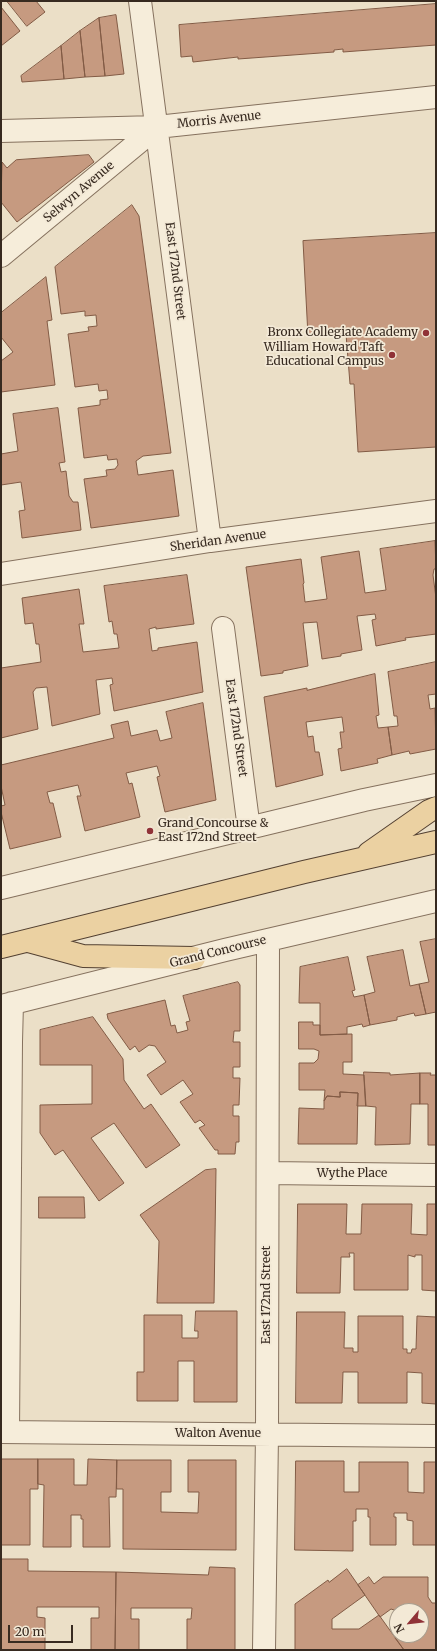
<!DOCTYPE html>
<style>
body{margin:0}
#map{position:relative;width:437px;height:1651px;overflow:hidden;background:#ebdfc7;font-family:Merriweather,serif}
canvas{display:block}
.frame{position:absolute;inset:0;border:2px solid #372a20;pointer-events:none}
.north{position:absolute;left:389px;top:1603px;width:40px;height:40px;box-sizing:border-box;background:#f3e9d6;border:1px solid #a89d8d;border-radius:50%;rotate:242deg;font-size:11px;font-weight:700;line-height:16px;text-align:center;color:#372a20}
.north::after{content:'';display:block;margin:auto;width:14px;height:18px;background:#903237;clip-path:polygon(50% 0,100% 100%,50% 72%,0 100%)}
.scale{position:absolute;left:8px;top:1625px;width:65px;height:18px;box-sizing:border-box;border:2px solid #372a20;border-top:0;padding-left:5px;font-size:12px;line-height:14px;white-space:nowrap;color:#372a20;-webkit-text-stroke:3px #f3e9d6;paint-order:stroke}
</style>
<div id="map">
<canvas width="437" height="1651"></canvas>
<div class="frame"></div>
<div class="north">N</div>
<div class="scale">20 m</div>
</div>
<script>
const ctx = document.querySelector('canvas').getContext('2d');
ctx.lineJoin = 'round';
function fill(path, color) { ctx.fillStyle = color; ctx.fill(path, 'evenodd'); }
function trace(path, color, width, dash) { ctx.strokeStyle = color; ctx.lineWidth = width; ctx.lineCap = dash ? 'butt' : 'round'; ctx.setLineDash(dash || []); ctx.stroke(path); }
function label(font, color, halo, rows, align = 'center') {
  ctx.font = font + ' Merriweather,serif'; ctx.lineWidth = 3.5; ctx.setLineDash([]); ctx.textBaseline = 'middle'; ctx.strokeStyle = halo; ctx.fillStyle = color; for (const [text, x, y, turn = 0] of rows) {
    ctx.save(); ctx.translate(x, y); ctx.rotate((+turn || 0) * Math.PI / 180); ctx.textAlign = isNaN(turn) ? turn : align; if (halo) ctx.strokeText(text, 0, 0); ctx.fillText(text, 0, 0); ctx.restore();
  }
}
const building = new Path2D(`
 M7 1H36L45 12 27 26Z
 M436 4V45L343 52V49L334 50V52L238 59V57L193 62 192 56 181 57 179 25Z
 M1 7 20 31 1 46Z
 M116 15 124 74 105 76 99 18Z
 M99 18 105 76 85 77 80 31Z
 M80 31 85 77 64 79 61 46Z
 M61 46 64 79 22 82 21 76Z
 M89 155 94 162 17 222 1 202 2 162 7 168 16 160Z
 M132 205 139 216 171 453 143 456 136 461 138 475 173 470 179 516 91 528 84 479 107 476 106 470 115 469 118 465 117 459 108 460 107 455 84 458 78 408 100 405V400L108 399 107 390 99 391 98 384 75 387 68 334 89 331 88 327 97 326 96 315 85 316V311L61 314 55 267Z
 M436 233V447L358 452 354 384H350L346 334 308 336 303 241Z
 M46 277 52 320 47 321 55 385 1 392V361L13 352 1 337V313Z
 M58 408 65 462 59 463 61 472 66 471 69 496 73 502H78L81 530 22 538 19 511 25 510 21 482 1 485V454L18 451 13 414Z
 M435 541 436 569H434L433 575 436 598V634L405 638 406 640 376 646 372 620 376 619 375 614 357 616 362 650 341 654V656L322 659 317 622 303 623 308 666 283 671V673L261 676 246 567 301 559 304 583 303 584 305 602 327 599 321 557 359 551 365 593 386 590 380 549Z
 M187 575 194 624 156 629V627L149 629 152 651 158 650V648L197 642 203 692 114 711 110 685 113 684 112 678 96 680 100 714 52 726 47 687 36 688 33 692 38 729 1 738V668L41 662 39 644H36L33 623 25 624 22 598 79 589 84 624H79L83 652 119 648 117 634H114L112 621 109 622 104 586Z
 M436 662V694L428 695 430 709 435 708 436 749 410 754 409 751 392 755 388 727 398 726 397 716H394L388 672Z
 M375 674 379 715 376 716 378 728 388 727 392 755 377 759 378 763 341 771 338 749 342 748 340 732H344L342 717 306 722 308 737 313 736 315 752H319L323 775 276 787 264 697 307 688V690Z
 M203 703 216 800 165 812 157 777 160 776 157 766 126 773 129 784 132 783 140 817 85 831 77 796H81L78 785 47 792 50 803H53L61 837 10 849 1 812V806L5 805 1 786V765L114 738 111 725 128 721 131 736 157 730 160 741 172 738 166 712Z
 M436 939V1012L426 1014 419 984 429 982 420 942Z
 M403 950 410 986 419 984 426 1014 415 1016 414 1013 397 1017V1020L370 1025 364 995 375 992 367 957Z
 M348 957 355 990 352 991 354 997 364 995 370 1025 363 1027 362 1024 347 1027V1034L320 1035V1003H299L300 967Z
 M238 982 240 985V1031H234L233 1042H240V1067H233V1078H240L239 1105H233V1116H239V1142H236L235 1154H218V1150H215L199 1128 205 1125 200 1120 195 1123 180 1102 193 1094 183 1080 161 1095 147 1075 166 1062 155 1046 149 1045 139 1052 135 1046 130 1050 108 1019 107 1014 165 1000 171 1026 175 1025 177 1033 188 1030 186 1022 190 1021 183 996Z
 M93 1017 123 1059 124 1080 144 1109 151 1104 180 1145 146 1168 114 1123 91 1138 124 1183 99 1201 63 1150 55 1155 40 1133V1105L92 1104V1065H40V1030Z
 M299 1022H313V1025H320V1035L352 1034V1062H343V1074L364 1075 366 1106H357L358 1093 340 1092V1097L327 1096 324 1101 325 1090H299V1063H314L318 1059 319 1051 314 1049H299Z
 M364 1072 390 1073V1075L420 1073V1104H411L410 1144 375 1145 376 1107 366 1106Z
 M420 1073H431L430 1075H436V1145H428V1104H420Z
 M340 1092 358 1093 357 1144H298L299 1108 324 1109V1101L327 1096 340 1097Z
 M216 1169 214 1303H157L159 1241 140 1215 205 1170Z
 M39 1197H84L85 1218H39Z
 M298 1204H347L346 1234H361L362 1204H412L411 1234 427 1235V1204H436V1291L422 1290V1255H415V1257L408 1255V1290H354V1253H349L350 1257H341L340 1293H297Z
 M196 1311H237V1402H194V1361H178V1401H137V1372H144V1315H182V1338H198V1331H195Z
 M297 1312H345L344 1348H353V1352H358V1316H403V1349H407V1353H411L412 1349H416L417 1316 436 1317V1404L422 1403V1373L407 1372V1403H358V1372H343L342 1403H296Z
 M1 1459H38V1489H30V1545H1Z
 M38 1459H74V1485H87L88 1459 117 1460 116 1497H109L110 1547H83V1519H81V1515H71V1547H43L44 1485 38 1484Z
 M117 1460H171V1492H161V1512L198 1513 199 1492H188V1460H236V1550L123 1549V1489H117Z
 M296 1461H344V1492H359V1462H408V1492L424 1493V1462H436V1545H413V1521L407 1520V1513H394V1517H396V1545H370V1517H368V1509H356V1521H353V1551L295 1550Z
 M1 1559H28V1571L116 1572 115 1650H91V1618H99V1607H37V1617L45 1618V1650H1Z
 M210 1567 235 1568V1650H187V1619H191L192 1608H131V1619H139V1650H115L116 1572 208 1575Z
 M347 1569 365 1595 332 1619V1629H359L379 1615 404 1650H295V1604L328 1580 329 1582Z
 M369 1577 374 1584 383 1577H428V1597L432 1603H436V1650H404L395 1638 399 1635H421V1611H397L391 1609 380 1617 358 1585Z`);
fill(building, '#c69a80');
trace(building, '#825b45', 1);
const minor = new Path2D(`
 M140 1 210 541
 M1 131 157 127 436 97
 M1 256 157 127
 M1 574 210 541 436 511
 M223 628 249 829
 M1 888 364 800 436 785
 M1 1006 225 950 436 901
 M268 1173 436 1175
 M1 1432 436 1436
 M8 1432 11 1042 12 1003
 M264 1650 267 1434 268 940`);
const major = new Path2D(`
 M369 853 429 811 436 808
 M28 941 83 956 194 958
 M1 947 304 872 436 842`);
trace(minor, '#85715e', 24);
trace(major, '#534031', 24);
trace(minor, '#f6edda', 22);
trace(major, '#ebd1a2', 22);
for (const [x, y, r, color] of [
 [426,333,4,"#903237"],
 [392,355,4,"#903237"],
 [150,831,4,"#903237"]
]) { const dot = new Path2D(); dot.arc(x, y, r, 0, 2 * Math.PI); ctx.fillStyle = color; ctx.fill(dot); trace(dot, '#f3e9d6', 1.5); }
label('12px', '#372a20', '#f3e9d6', [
 ["Morris Avenue",219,120,-6],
 ["Selwyn Avenue",79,192,-40],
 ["East 172nd Street",175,271,83],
 ["Sheridan Avenue",218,541,-8],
 ["East 172nd Street",236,728,82],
 ["Grand Concourse",218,952,-14],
 ["Wythe Place",352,1174],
 ["East 172nd Street",267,1295,-90],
 ["Walton Avenue",218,1434]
]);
label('12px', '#372a20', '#f3e9d6', [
 ["Bronx Collegiate Academy",418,333],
 ["William Howard Taft",384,348],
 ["Educational Campus",384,362],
 ["Grand Concourse &",158,824,"left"],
 ["East 172nd Street",158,838,"left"]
], 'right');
</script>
